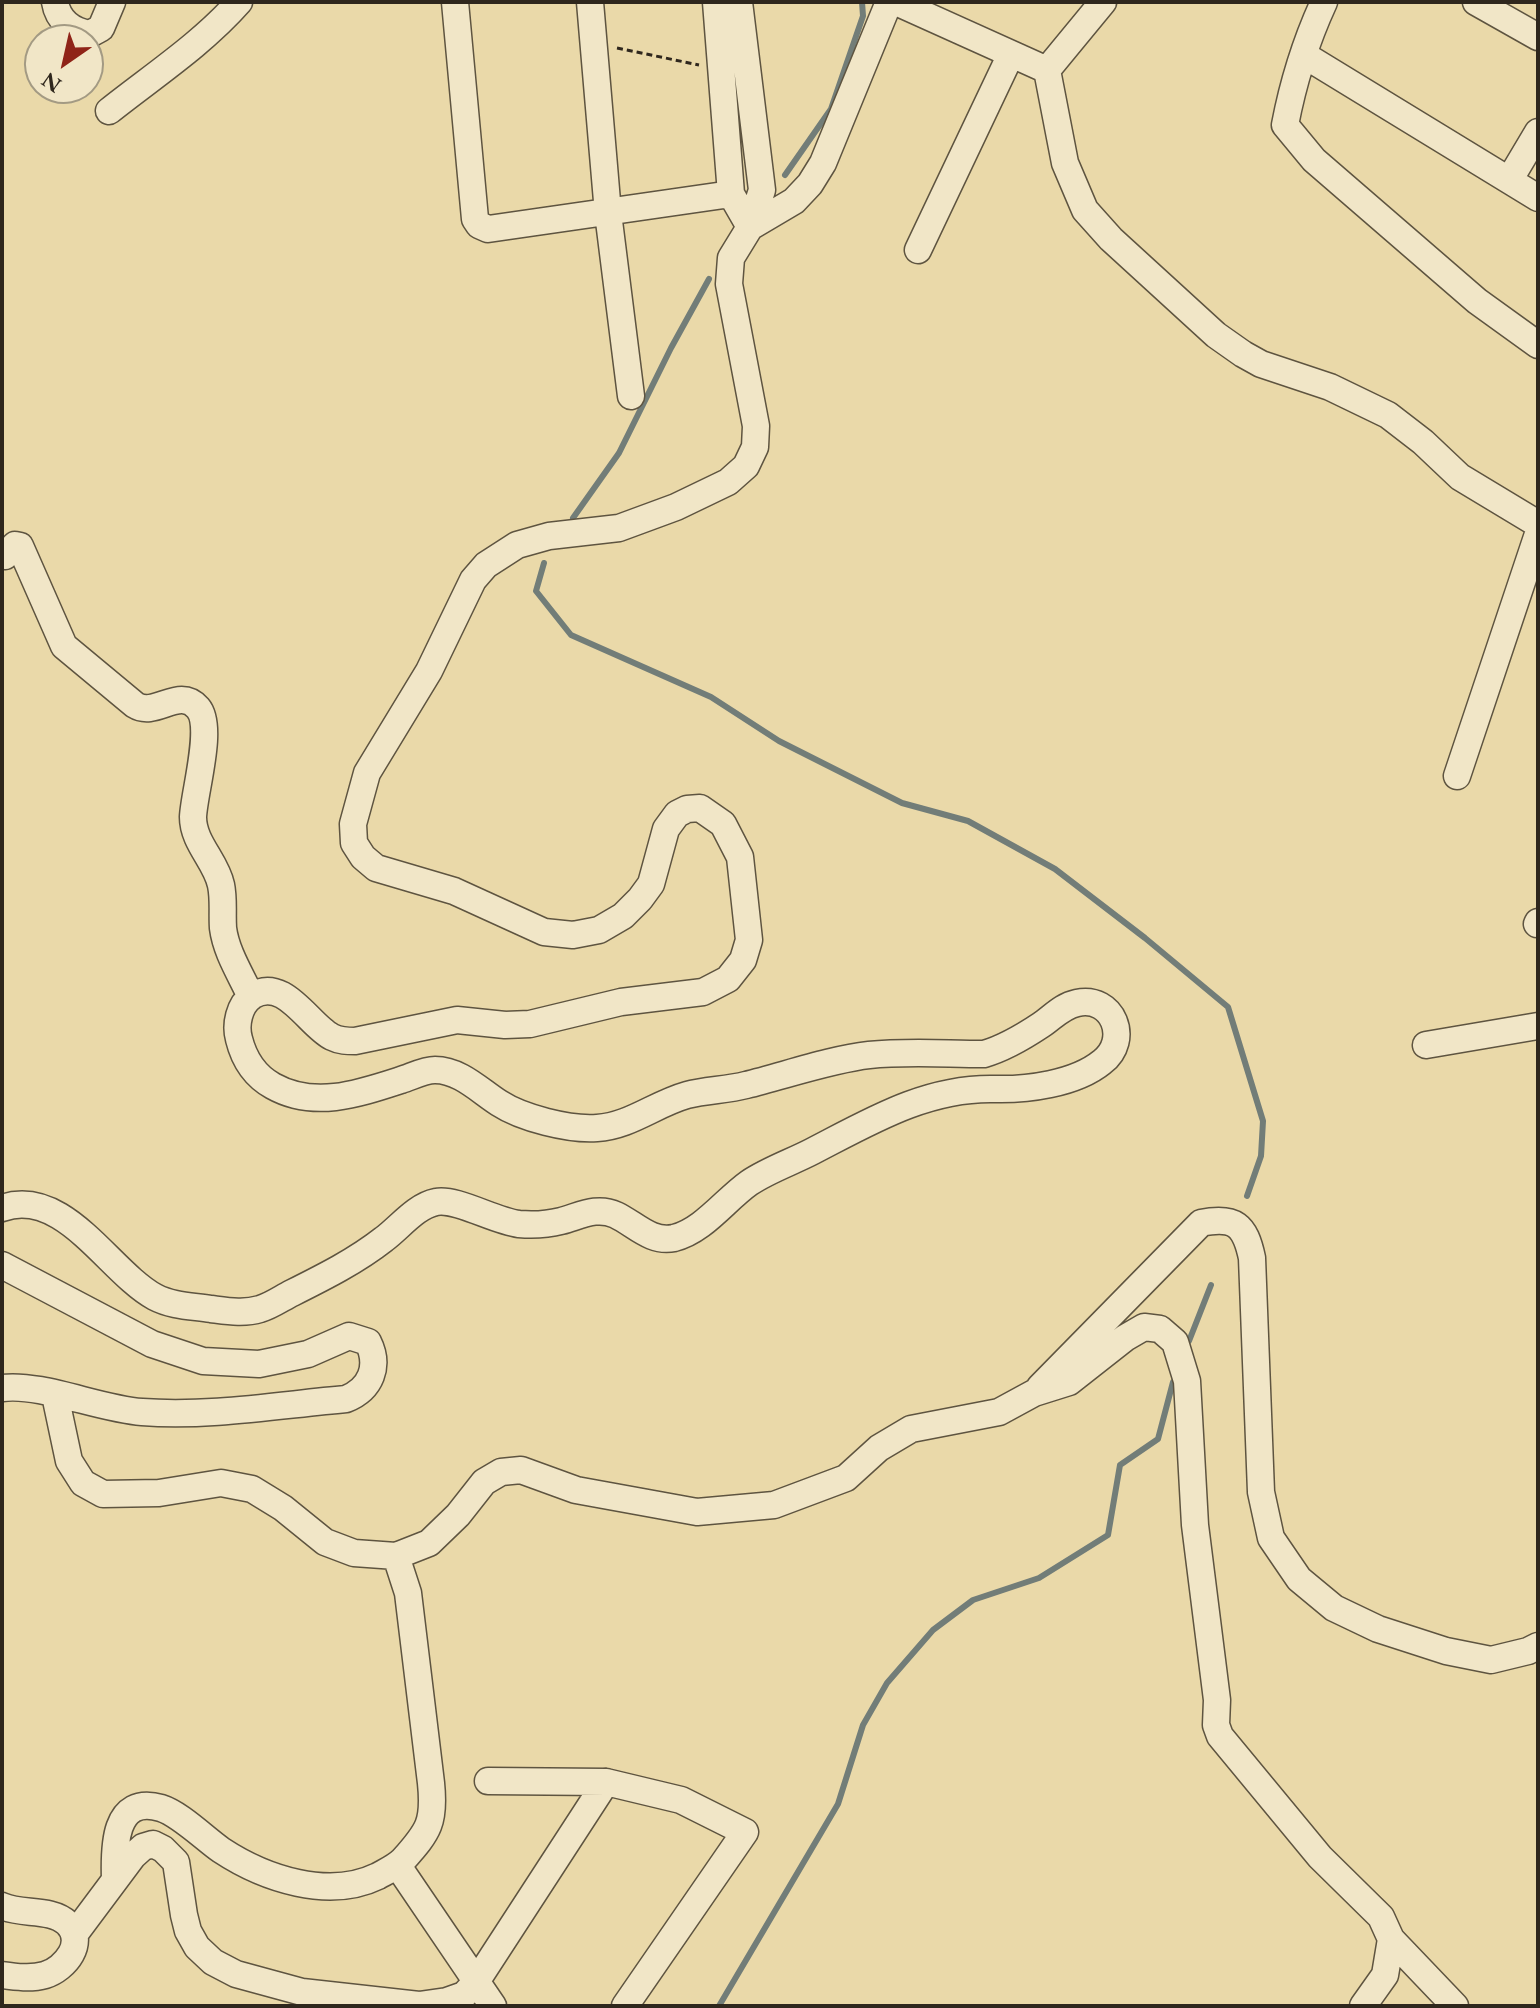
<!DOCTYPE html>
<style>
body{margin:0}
#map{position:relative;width:1540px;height:2008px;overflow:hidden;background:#ead9a9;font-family:"EB Garamond",serif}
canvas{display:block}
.frame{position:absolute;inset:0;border:4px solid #2f271d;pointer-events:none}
.north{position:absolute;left:24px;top:24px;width:80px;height:80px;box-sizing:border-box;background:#f1e6c7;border:2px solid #a39a83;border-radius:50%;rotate:214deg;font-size:22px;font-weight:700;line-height:32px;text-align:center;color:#2f271d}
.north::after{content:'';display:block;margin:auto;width:28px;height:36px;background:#8f2418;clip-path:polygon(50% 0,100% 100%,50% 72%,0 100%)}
</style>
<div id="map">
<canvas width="1540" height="2008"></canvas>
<div class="frame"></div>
<div class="north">N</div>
</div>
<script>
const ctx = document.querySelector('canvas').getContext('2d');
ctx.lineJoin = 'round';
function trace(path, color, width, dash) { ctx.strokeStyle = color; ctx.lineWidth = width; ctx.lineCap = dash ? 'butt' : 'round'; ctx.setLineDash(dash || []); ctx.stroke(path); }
trace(new Path2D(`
 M785 175 831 109 863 16 862 2
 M573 518 619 453 671 348 709 279
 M544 563 536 591 571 635 711 697 779 741 902 803 968 821 1055 869 1145 938 1228 1007 1263 1121 1261 1156 1247 1196
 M1189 1341 1211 1285
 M719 2006 838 1804 863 1725 887 1683 933 1630 973 1600 1039 1578 1108 1535 1120 1465 1158 1439 1173 1382`), '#727d78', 6);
const minor = new Path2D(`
 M55 2C58 21 72 31 90 34L101 28 112 2
 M455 2 475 219 479 225 488 229 731 194
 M590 2 608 213 631 396
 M716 2 731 194 750 227
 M739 2 762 190 750 227
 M896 2 1047 70
 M1324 2C1306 41 1293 83 1285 125L1314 160 1477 301 1538 345
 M1476 2 1538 37
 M1304 55 1538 198
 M1047 70 1065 163 1085 210 1111 239 1216 335 1243 354 1261 364 1330 387 1388 415 1423 442 1460 477 1538 524
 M1047 70 1103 2
 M109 111C153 76 202 44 239 2
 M1510 179 1538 132
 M918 250 1011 54
 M5 556 15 545 20 546 64 646 135 705C156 718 179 686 198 708 214 727 194 792 193 817 193 843 216 861 221 885 224 899 222 914 223 928 226 952 241 975 251 997
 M1457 776 1538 534
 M1537 924 1538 922
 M1426 1045 1538 1026
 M2 1208C64 1186 109 1272 155 1297 172 1306 192 1306 211 1309 227 1311 244 1314 260 1309 271 1306 282 1298 292 1293 324 1277 356 1261 384 1239 400 1227 416 1206 436 1202 457 1198 494 1221 519 1224 531 1225 549 1224 561 1221 580 1216 597 1206 616 1215 635 1224 651 1243 674 1238 703 1231 725 1200 749 1183 768 1170 792 1162 813 1151 871 1121 926 1088 993 1089 1027 1090 1075 1084 1102 1062 1131 1040 1113 995 1077 1003 1062 1006 1053 1017 1041 1025 1023 1037 1005 1048 984 1054 946 1054 907 1051 869 1055 832 1059 783 1076 746 1085 727 1090 706 1090 687 1095 655 1104 630 1126 597 1128 569 1130 522 1118 499 1103 480 1091 460 1070 435 1070 424 1070 411 1077 401 1080 358 1094 314 1109 273 1086 255 1076 244 1059 239 1039 235 1025 239 1005 252 996 284 975 309 1026 332 1037 340 1041 347 1041 355 1041L457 1020 505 1025 530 1024 621 1002 703 992 728 979 743 960 749 940 740 857 723 824 700 808 687 809 677 814 666 829 651 884 640 899 623 916 599 930 573 935 544 932 454 891 376 868 363 857 354 843 353 824 367 773 429 671 473 580 486 565 517 545 549 536 619 528 676 507 728 482 746 466 755 447 756 426 729 284 731 258 750 227 794 201 810 184 823 163 889 2
 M2 1265 152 1344 203 1361 259 1364 308 1354 349 1336 368 1342C380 1366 371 1389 346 1399 279 1405 209 1417 142 1412 99 1409 42 1383 2 1388
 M1040 1387 1201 1223C1235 1216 1245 1225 1252 1258L1261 1492 1271 1538 1299 1579 1334 1608 1378 1629 1446 1651 1491 1660 1528 1651 1538 1646
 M55 1395 69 1461 83 1483 103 1494 159 1493 221 1483 252 1489 283 1508 325 1542 354 1553 396 1556 429 1543 458 1515 484 1482 501 1472 521 1470 576 1490 697 1512 774 1505 846 1478 879 1448 911 1429 999 1412 1034 1393 1069 1382 1125 1338 1144 1327 1160 1329 1175 1342 1187 1381 1195 1525 1217 1700 1216 1725 1220 1736 1320 1857 1381 1917 1391 1939 1385 1975 1363 2006
 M488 1781 606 1782 681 1800 745 1832 625 2006
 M398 1866 493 2006
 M115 1879C114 1849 113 1794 161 1808 180 1814 204 1838 221 1850 265 1879 329 1900 378 1876 387 1871 396 1867 403 1860 429 1831 435 1822 431 1783L408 1593 396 1556
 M2 1906C21 1915 51 1908 67 1923 87 1942 65 1969 45 1975 31 1979 16 1977 2 1975
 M74 1935 133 1856 143 1847 153 1844 163 1849 176 1862 184 1915 188 1931 197 1947 213 1962 236 1974 302 1992 419 2005 447 2001 464 1995 476 1982 606 1782
 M1391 1939 1455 2006`);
trace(minor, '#5e5440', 29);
trace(new Path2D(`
 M617 48 699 65`), '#2f271d', 3, [6, 4]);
trace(minor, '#f1e6c7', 26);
</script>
